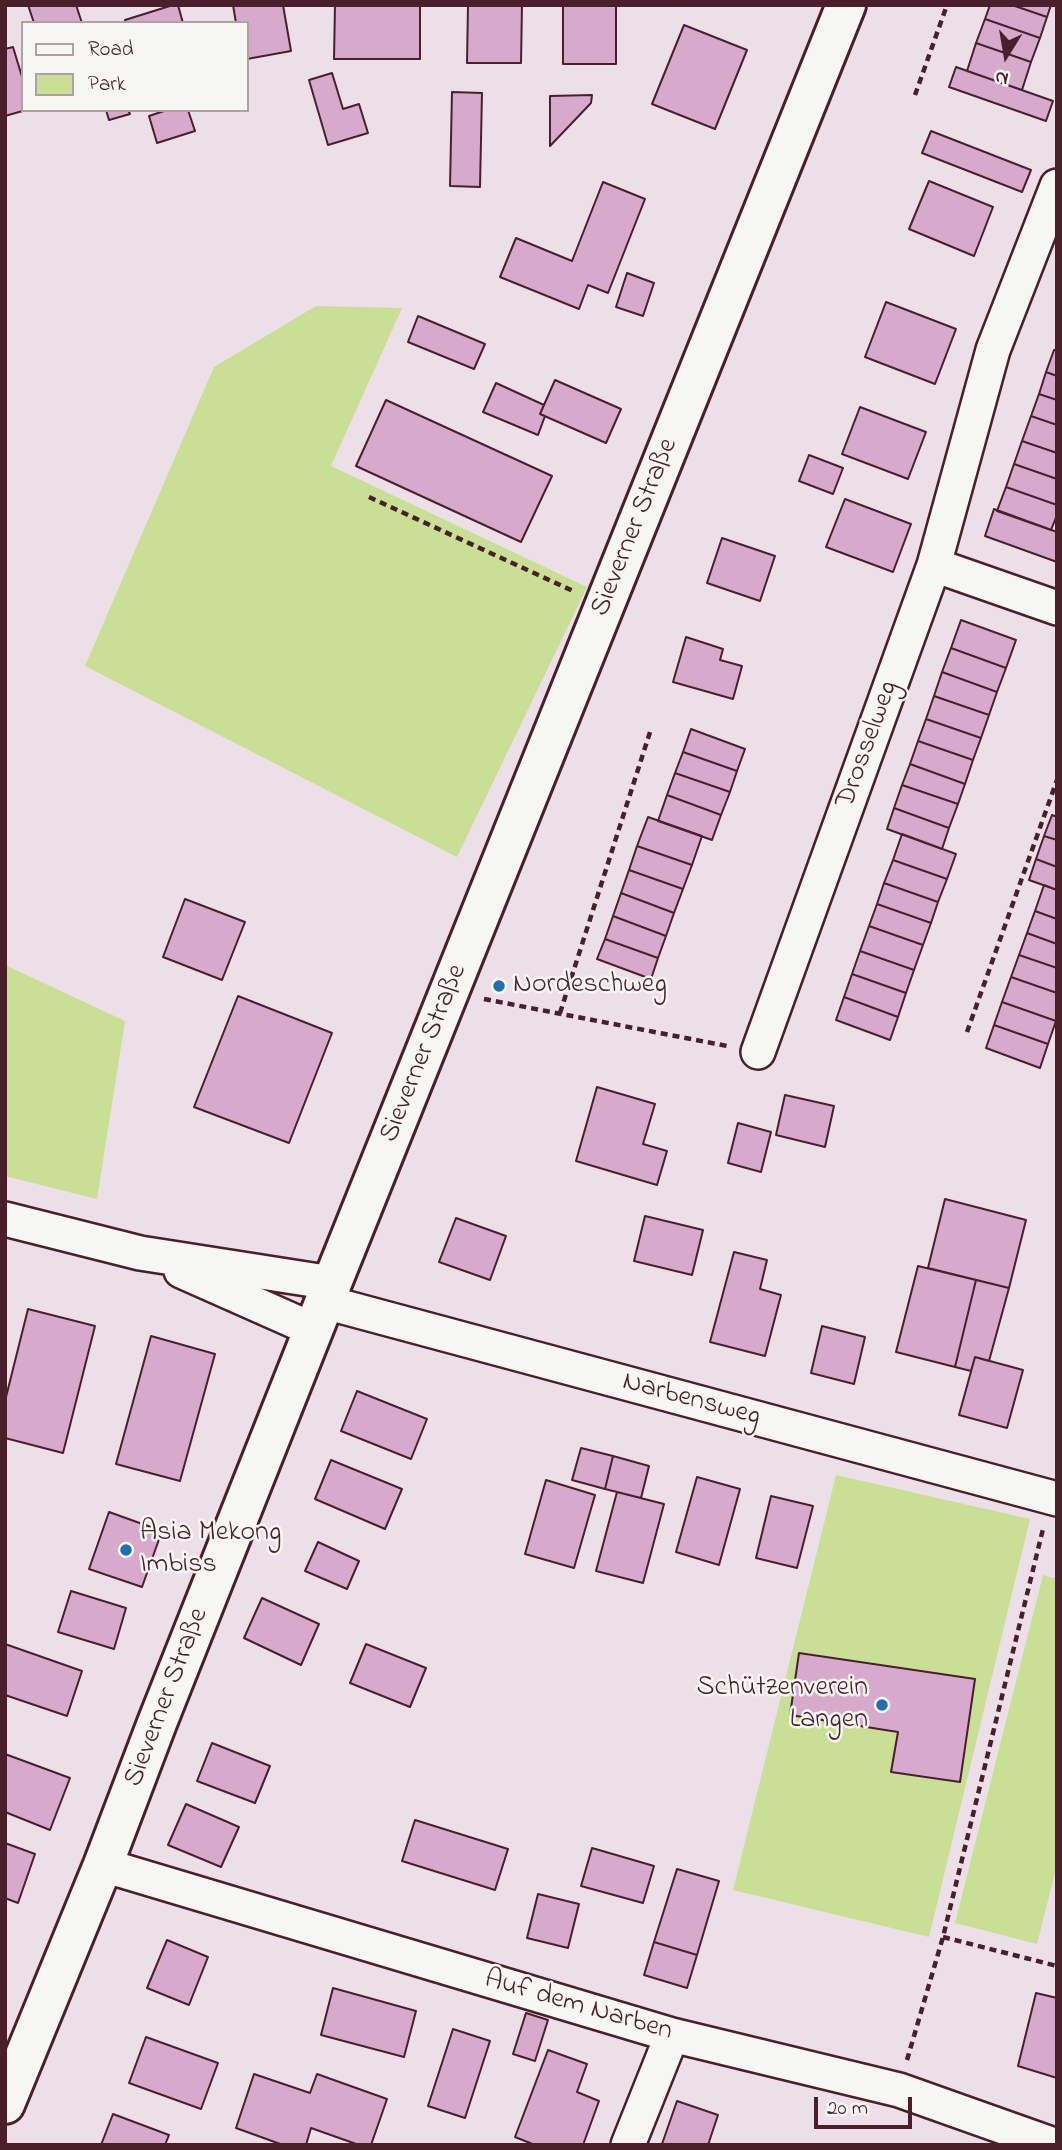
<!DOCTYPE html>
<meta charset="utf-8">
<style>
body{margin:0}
#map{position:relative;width:1062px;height:2150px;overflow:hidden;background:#eddfe7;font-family:"Indie Flower",sans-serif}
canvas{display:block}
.frame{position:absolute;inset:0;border:7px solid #4a1f2b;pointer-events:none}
.legend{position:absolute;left:21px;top:21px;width:228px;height:91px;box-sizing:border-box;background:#f6f6f2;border:2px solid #b1a0a2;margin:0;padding:9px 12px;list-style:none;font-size:21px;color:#4a1f2b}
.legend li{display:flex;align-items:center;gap:14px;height:35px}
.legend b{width:35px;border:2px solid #b1a0a2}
.north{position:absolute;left:971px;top:21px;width:70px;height:70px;-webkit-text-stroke:5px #f6f6f2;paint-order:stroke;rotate:191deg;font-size:19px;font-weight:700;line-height:28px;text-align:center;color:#4a1f2b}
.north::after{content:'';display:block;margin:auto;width:24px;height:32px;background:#4a1f2b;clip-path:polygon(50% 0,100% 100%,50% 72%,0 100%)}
.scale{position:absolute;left:814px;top:2097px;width:98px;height:32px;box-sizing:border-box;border:4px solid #4a1f2b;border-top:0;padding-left:9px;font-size:21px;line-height:24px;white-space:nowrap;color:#4a1f2b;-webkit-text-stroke:5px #f6f6f2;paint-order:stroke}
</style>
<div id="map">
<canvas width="1062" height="2150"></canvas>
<div class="frame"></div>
<ul class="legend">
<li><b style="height:9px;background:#f6f6f2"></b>Road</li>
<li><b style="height:19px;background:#c9df95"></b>Park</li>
</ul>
<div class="north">N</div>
<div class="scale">20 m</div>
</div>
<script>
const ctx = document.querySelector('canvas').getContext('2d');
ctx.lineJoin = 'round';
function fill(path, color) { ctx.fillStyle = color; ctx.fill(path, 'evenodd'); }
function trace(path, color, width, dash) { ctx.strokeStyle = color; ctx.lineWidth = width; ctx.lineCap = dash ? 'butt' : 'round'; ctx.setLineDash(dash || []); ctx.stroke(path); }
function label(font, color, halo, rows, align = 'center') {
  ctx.font = font + ' "Indie Flower",sans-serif'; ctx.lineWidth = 5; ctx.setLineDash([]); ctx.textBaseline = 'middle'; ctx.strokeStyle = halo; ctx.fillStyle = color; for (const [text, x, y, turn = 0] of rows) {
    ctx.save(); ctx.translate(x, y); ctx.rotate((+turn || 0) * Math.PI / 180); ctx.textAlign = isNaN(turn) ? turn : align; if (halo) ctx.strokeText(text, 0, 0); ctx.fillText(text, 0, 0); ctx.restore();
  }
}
fill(new Path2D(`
 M316 306 402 308 331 466 587 587 457 857 85 666 214 367Z
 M5 965 125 1021 97 1199 5 1176Z
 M836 1475 1030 1519 929 1937 733 1890Z
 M1043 1575 1057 1579V1865L1037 1944 955 1923Z`), '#c9df95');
const building = new Path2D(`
 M28 5H76L82 23H34Z
 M173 5H178L183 23H126L125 20Z
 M233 5H283L291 51 247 59V23H236Z
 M335 5H420V59H334Z
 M468 5H522L521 63H467Z
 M563 5H616V64H563Z
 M990 5H1012L1047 17 1040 38 985 19Z
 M1012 5H1051L1047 17Z
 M985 19 1040 38 1031 62 976 43Z
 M684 25 747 50 715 129 652 104Z
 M976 43 1031 62 1022 90 967 71Z
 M13 47 23 80V110H26L5 116V49Z
 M956 67 1053 101 1046 121 949 87Z
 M332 73 343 109 359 104 368 133 328 145 309 80Z
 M452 92 482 93 480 187 450 186Z
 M592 95 591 103 550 146V96Z
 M106 110H128L130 114 109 120Z
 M167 110H188L195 131 157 143 149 116Z
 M931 131 1031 170 1022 192 922 153Z
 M929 181 993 207 974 256 909 229Z
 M603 182 645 199 608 293 588 285 579 309 500 277 516 238 572 261Z
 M627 273 654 283 643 316 616 307Z
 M886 302 956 329 935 384 865 357Z
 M418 316 485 344 474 369 408 342Z
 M1054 350H1057V376L1046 372Z
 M1046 372 1057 376V400L1039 394Z
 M555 380 621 409 606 443 540 414Z
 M496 383 544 405 540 414 545 416 538 435 483 412Z
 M1039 394 1057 400V425L1031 416Z
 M386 400 552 476 521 542 356 466Z
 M860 407 926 432 908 479 842 454Z
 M1031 416 1057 425V453L1022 441Z
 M1022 441 1057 453V479L1014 464Z
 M809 455 843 468 833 494 799 481Z
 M1014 464 1057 479V505L1006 487Z
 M1006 487 1057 505V515L1051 530 997 511Z
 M845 499 911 524 893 572 826 547Z
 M994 509 1057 532V562L985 536Z
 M722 538 775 556 760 601 707 583Z
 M961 620 1016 640 1006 668 951 648Z
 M686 637 723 649 720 660 742 666 733 699 673 682Z
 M951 648 1006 668 997 692 942 672Z
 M942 672 997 692 989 715 934 696Z
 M934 696 989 715 981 738 926 719Z
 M926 719 981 738 973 760 918 741Z
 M691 729 745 749 737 771 683 752Z
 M918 741 973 760 965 784 910 764Z
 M683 752 737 771 730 792 675 773Z
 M910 764 965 784 958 804 902 785Z
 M675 773 730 792 721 815 667 795Z
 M902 785 958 804 949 828 894 808Z
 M667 795 721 815 712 840 658 821Z
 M894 808 949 828 942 849 887 829Z
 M1052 815 1057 817V840L1044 836Z
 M648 817 702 836 692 865 637 846Z
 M902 834 956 854 947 879 893 860Z
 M1044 836 1057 840V867L1036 859Z
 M637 846 692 865 683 889 629 870Z
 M1036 859 1057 867V890L1029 880Z
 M893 860 947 879 938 902 884 883Z
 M629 870 683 889 674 913 621 893Z
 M884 883 938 902 931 923 877 904Z
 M1044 885 1057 890V919L1035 911Z
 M621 893 674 913 666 936 613 916Z
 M185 899 245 922 222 980 163 957Z
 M877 904 931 923 923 945 869 926Z
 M1035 911 1057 919V944L1027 933Z
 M613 916 666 936 658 958 605 939Z
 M869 926 923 945 914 970 860 951Z
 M1027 933 1057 944V968L1019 955Z
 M605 939 658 958 651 979 597 959Z
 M860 951 914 970 906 993 852 974Z
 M1019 955 1057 968V993L1011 977Z
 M852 974 906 993 898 1017 844 997Z
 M1011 977 1057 993 1056 1021 1002 1002Z
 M238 996 332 1033 289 1143 194 1107Z
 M844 997 898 1017 890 1040 836 1020Z
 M1002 1002 1056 1021 1048 1044 994 1025Z
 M994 1025 1048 1044 1040 1068 986 1048Z
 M597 1087 655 1104 643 1144 667 1151 657 1185 576 1161Z
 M785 1095 834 1106 825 1147 776 1135Z
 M738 1123 771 1132 761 1172 728 1163Z
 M945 1199 1026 1220 1009 1288 928 1268Z
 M645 1216 703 1230 692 1275 634 1261Z
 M456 1218 506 1236 490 1280 439 1262Z
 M734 1252 767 1260 760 1289 781 1295 765 1356 710 1342Z
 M918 1266 976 1280 955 1367 896 1352Z
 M976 1280 1009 1288 989 1361 975 1357 971 1371 955 1367Z
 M28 1309 95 1326 63 1453 5 1438V1401Z
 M822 1326 865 1337 854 1384 811 1373Z
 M151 1336 215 1354 180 1481 116 1464Z
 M975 1357 1023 1370 1007 1428 959 1415Z
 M357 1391 427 1419 411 1459 341 1431Z
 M581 1448 613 1456 605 1489 572 1480Z
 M613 1456 649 1466 641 1498 605 1489Z
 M331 1460 402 1489 385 1529 315 1499Z
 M697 1477 740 1489 719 1565 676 1552Z
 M546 1480 595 1495 574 1568 525 1554Z
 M617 1492 664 1504 643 1583 596 1571Z
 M771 1496 813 1506 797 1568 756 1558Z
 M109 1512 162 1531 142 1587 89 1569Z
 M318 1542 359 1561 347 1589 305 1571Z
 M71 1591 126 1608 114 1649 58 1632Z
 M262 1598 319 1624 301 1665 244 1638Z
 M5 1644 82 1671 67 1716 5 1695Z
 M366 1644 426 1668 410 1707 350 1683Z
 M799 1653 975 1679 960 1782 891 1772 898 1732 790 1715Z
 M212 1743 270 1766 255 1803 197 1781Z
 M5 1754 70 1778 50 1830 5 1812Z
 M186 1804 239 1827 221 1867 168 1845Z
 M415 1820 508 1849 495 1890 402 1861Z
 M5 1843 35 1854 18 1903 5 1898Z
 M592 1848 654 1866 643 1903 581 1886Z
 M677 1869 719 1881 697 1955 654 1942Z
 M538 1894 579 1904 568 1948 527 1938Z
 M167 1940 208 1957 189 2005 147 1988Z
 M654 1942 697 1955 687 1988 644 1975Z
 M333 1988 416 2011 404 2057 321 2035Z
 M1036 1993 1057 1998V2078L1018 2066Z
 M526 2013 548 2020 535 2061 513 2054Z
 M453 2029 490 2041 465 2118 428 2106Z
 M146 2037 218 2063 201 2109 129 2083Z
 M548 2050 587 2064 577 2092 599 2101 583 2145H535L515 2137Z
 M254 2074 310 2093 317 2074 387 2099 371 2145H359L311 2128 306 2145H283L236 2128Z
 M677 2101 718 2115 708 2145 662 2144Z
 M113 2114 169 2135 165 2145H101Z`);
fill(building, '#d7aacd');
trace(building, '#4a1f2b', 2);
const street = new Path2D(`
 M934 565 1057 608
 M758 1052 934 565 993 350 1057 186
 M5 1219 140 1253 332 1283
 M181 1271 314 1330
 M325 1302 1057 1499
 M103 1865 672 2035 899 2090 1054 2145
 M628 2145 672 2035`);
const secondary = new Path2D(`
 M5 2104 103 1865 157 1723 332 1283 846 5`);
trace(street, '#4a1f2b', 38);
trace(secondary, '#4a1f2b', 44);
trace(new Path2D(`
 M915 95 947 5
 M369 497 573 591
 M484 999 727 1046
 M560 1013 651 729
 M967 1032 1057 780
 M943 1937 1057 1966
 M907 2060 943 1937 1043 1529`), '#4a1f2b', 4.5, [7, 5]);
trace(street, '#f6f6f2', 33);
trace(secondary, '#f6f6f2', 38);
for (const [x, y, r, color] of [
 [499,986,7,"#1f6fb2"],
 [126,1550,7,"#1f6fb2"],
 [882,1705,7,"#1f6fb2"]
]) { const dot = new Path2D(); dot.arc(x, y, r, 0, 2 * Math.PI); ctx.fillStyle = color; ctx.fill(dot); trace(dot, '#f6f6f2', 2.5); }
label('28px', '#4a1f2b', '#f6f6f2', [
 ["Sieverner Straße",636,528,-68],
 ["Drosselweg",869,745,-70],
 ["Sieverner Straße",425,1054,-68],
 ["Narbensweg",691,1401,15],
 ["Sieverner Straße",168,1698,-69],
 ["Auf dem Narben",578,2007,16]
]);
label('28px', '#4a1f2b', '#f6f6f2', [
 ["Nordeschweg",513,986],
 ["Asia Mekong",140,1534],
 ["Imbiss",140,1566],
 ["Schützenverein",868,1689,"right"],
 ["Langen",868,1721,"right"]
], 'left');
</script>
